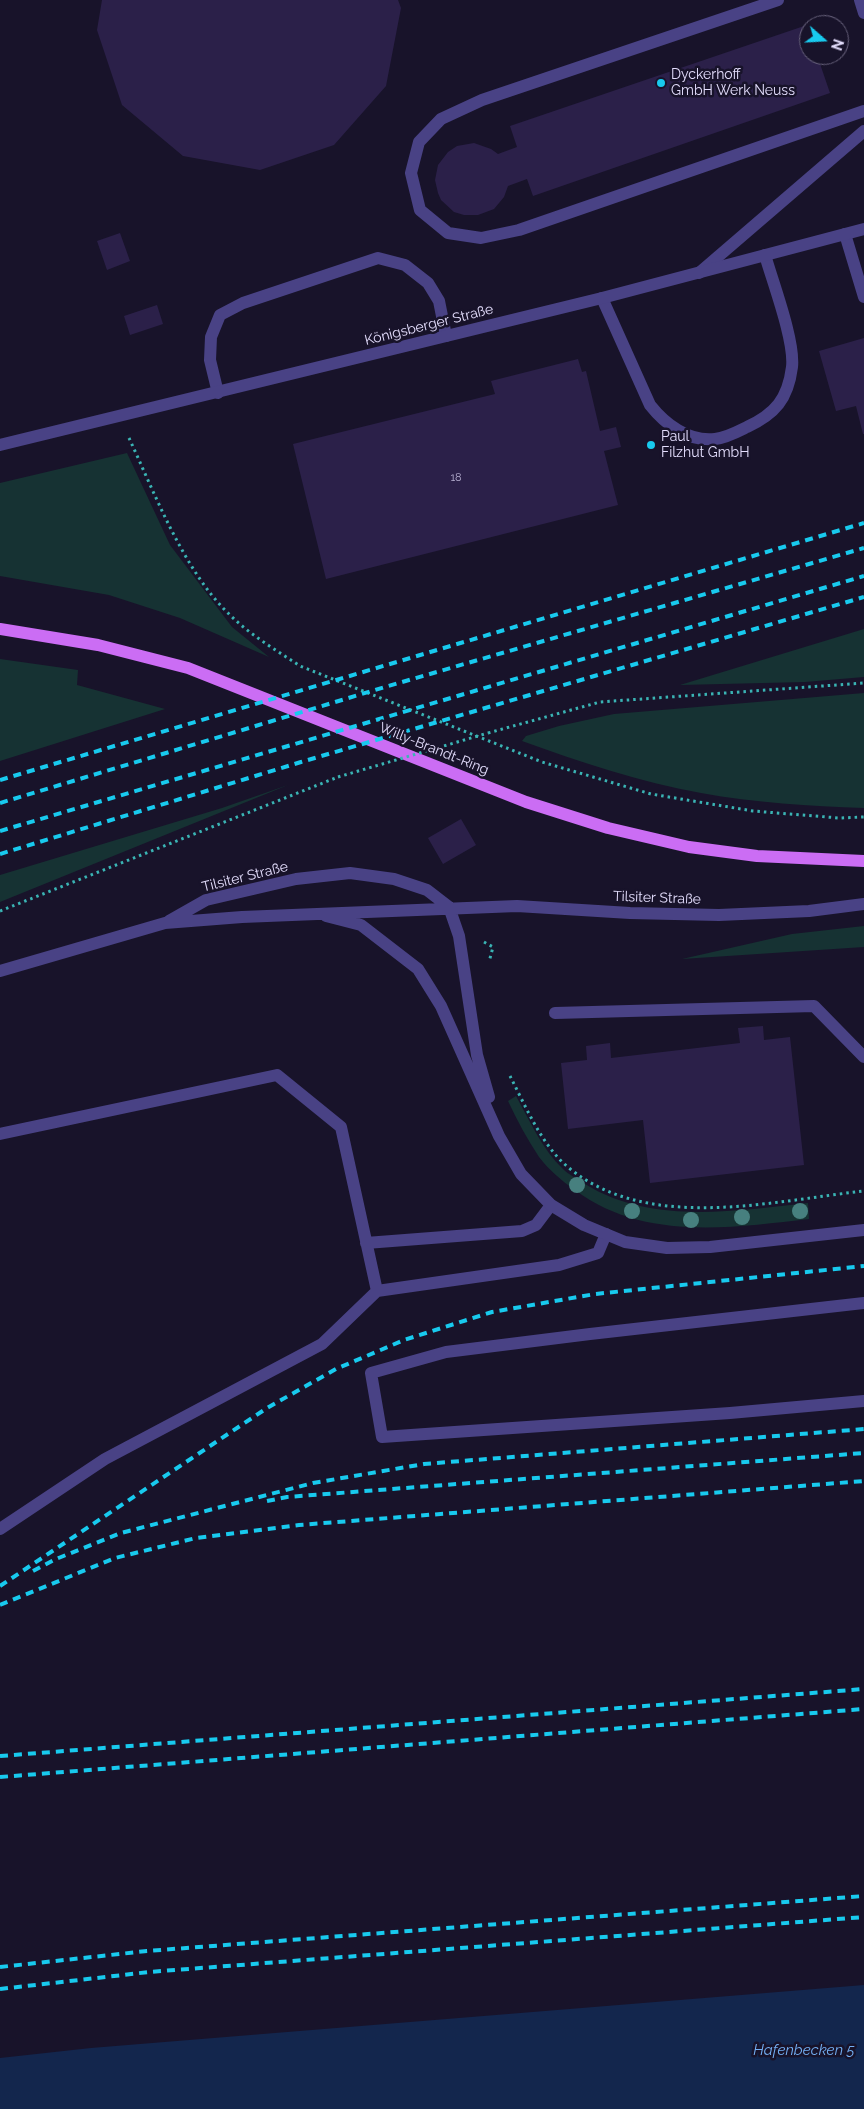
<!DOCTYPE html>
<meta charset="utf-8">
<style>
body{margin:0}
#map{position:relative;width:864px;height:2109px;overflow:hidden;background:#18132a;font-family:Raleway,sans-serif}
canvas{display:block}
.north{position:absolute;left:799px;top:15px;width:50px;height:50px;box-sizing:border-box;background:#18132a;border:1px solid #6a647e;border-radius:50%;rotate:109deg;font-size:14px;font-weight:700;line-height:20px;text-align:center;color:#e4defd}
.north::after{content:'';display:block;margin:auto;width:18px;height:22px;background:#18caee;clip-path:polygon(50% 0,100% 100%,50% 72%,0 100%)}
</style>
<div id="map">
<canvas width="864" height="2109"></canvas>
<div class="north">N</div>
</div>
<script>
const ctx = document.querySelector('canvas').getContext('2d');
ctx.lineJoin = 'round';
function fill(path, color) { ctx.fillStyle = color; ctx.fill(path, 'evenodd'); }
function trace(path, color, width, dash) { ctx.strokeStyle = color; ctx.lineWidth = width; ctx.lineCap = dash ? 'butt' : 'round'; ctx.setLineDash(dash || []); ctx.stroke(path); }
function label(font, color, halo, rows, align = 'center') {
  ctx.font = font + ' Raleway,sans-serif'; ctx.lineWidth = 5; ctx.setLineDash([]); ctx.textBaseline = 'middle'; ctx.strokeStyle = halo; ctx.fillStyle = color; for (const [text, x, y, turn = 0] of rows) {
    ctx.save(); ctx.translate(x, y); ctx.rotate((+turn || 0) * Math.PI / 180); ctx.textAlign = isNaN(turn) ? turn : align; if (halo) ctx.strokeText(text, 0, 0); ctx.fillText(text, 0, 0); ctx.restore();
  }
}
fill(new Path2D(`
 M127 453 170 545 232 627 269 657 180 618 109 595 0 576V483Z
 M864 629V677L805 682 680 685Z
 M0 659 78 670 77 685 165 709 0 761Z
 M864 693V808C810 806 755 803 701 793 640 782 580 762 522 741L526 736 559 726 614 714Z
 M288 785 0 902V875L222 808Z
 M864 926V947L682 959 792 934Z
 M516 1096C530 1121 542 1149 563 1169 569 1175 578 1179 585 1184 651 1225 734 1211 808 1203L809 1219C730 1228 643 1241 575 1190 562 1181 549 1170 539 1157 527 1139 517 1120 508 1101Z`), '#163233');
fill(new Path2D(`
 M864 1985V2109H0V2058L91 2048Z`), '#13264d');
fill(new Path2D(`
 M102 0H398L401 8 386 86 334 145 260 170 183 156 122 105 97 30Z
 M807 25 809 55H817L830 93 533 196 527 179 508 186 504 197 494 209 478 215H464L454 212 441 200 438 193 435 180 438 165 448 152 457 146 474 143 491 149 498 154 517 147 510 126Z
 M120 233 130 261 107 270 97 241Z
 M157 305 163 324 130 335 124 316Z
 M864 338V434H863L856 406 836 411 819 351Z
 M578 359 582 372 586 371 600 431 616 427 621 447 604 451 618 505 326 579 293 444 495 394 491 381Z
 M461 819 476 845 443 864 428 838Z
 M763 1026 764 1040 790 1037 804 1165 650 1183 643 1120 568 1129 561 1063 587 1060 586 1046 610 1043 611 1058 740 1043 738 1028Z`), '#2b2049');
trace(new Path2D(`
 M129 438C155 494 184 571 229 614 250 635 276 650 300 666L542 762 651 794 753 811 839 818 864 817
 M488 733 600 702 864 683
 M0 911 338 777
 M484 942 493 947 489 962
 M510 1076C526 1107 542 1146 569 1168 649 1233 771 1201 864 1191`), '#3ab4b4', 3, [2.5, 4]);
trace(new Path2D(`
 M778 0 482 100 441 119 419 142 411 173 420 210 448 233 481 238 519 230 864 111
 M860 0 864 13
 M845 234 864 297
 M699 273 864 131
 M602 298 650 405C665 424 688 442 715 439 726 438 737 432 747 427 775 414 788 399 792 367 795 341 773 283 765 255
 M218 393 210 360 211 337 220 315 243 303 378 258 405 265 428 283 439 301 446 336
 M555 1013 814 1006 864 1057
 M0 1134 277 1075 341 1127 377 1291 322 1344 105 1459 0 1529
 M366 1243 522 1231 536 1225 551 1205
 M377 1291 559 1265 598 1253 606 1234
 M864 1303 590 1334 446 1352 371 1373 382 1437 730 1413 864 1401`), '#494285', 12);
trace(new Path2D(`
 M0 445 602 298 864 229
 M326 916 361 925 418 969 441 1006 499 1136 521 1174 551 1205 584 1225 625 1242 667 1248 710 1247 864 1230
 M169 921 206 900 296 879 350 873 394 879 427 890 449 907 459 936 477 1055 489 1097
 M0 971 165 923 242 917 517 906 630 913 719 915 809 911 864 904`), '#494285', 12);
trace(new Path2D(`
 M0 629 98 645 188 668 526 802 608 828 689 847 757 856 864 861`), '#cb6df4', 12);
trace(new Path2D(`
 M0 780 864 523
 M0 803 385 687 864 548
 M0 831 864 576
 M0 854 301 762 864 597
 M267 1501 287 1497 864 1453
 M33 1571 56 1559 121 1533 313 1483 424 1464 864 1429
 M0 1586 267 1408 336 1369 404 1340 492 1312 595 1294 864 1266
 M0 1605 115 1558 196 1538 299 1525 864 1481
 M0 1756 864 1689
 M0 1777 864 1709
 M0 1967 147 1951 864 1896
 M0 1989 149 1972 864 1917`), '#18caee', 4, [8, 6]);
trace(new Path2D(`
 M338 777 488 733`), '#3ab4b4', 3, [2.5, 4]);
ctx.fillStyle = '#47807f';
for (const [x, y] of [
 [577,1185],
 [632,1211],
 [800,1211],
 [742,1217],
 [691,1220]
]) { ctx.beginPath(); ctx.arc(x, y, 8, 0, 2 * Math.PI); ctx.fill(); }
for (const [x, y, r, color] of [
 [661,83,5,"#18caee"],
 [651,445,5,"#18caee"]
]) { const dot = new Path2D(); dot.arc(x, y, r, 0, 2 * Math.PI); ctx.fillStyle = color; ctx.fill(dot); trace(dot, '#18132a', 2); }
label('11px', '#b6aed0', null, [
 ["18",456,478]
]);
label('14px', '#e4defd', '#18132a', [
 ["Dyckerhoff",671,75],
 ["GmbH Werk Neuss",671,91],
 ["Paul",661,437],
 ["Filzhut GmbH",661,453]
], 'left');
label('14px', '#e4defd', '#18132a', [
 ["Königsberger Straße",429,325,-14],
 ["Willy-Brandt-Ring",434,749,22],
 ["Tilsiter Straße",245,877,-14],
 ["Tilsiter Straße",657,898,2]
]);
label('italic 15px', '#74b0f5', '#18132a', [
 ["Hafenbecken 5",804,2050]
]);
</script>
